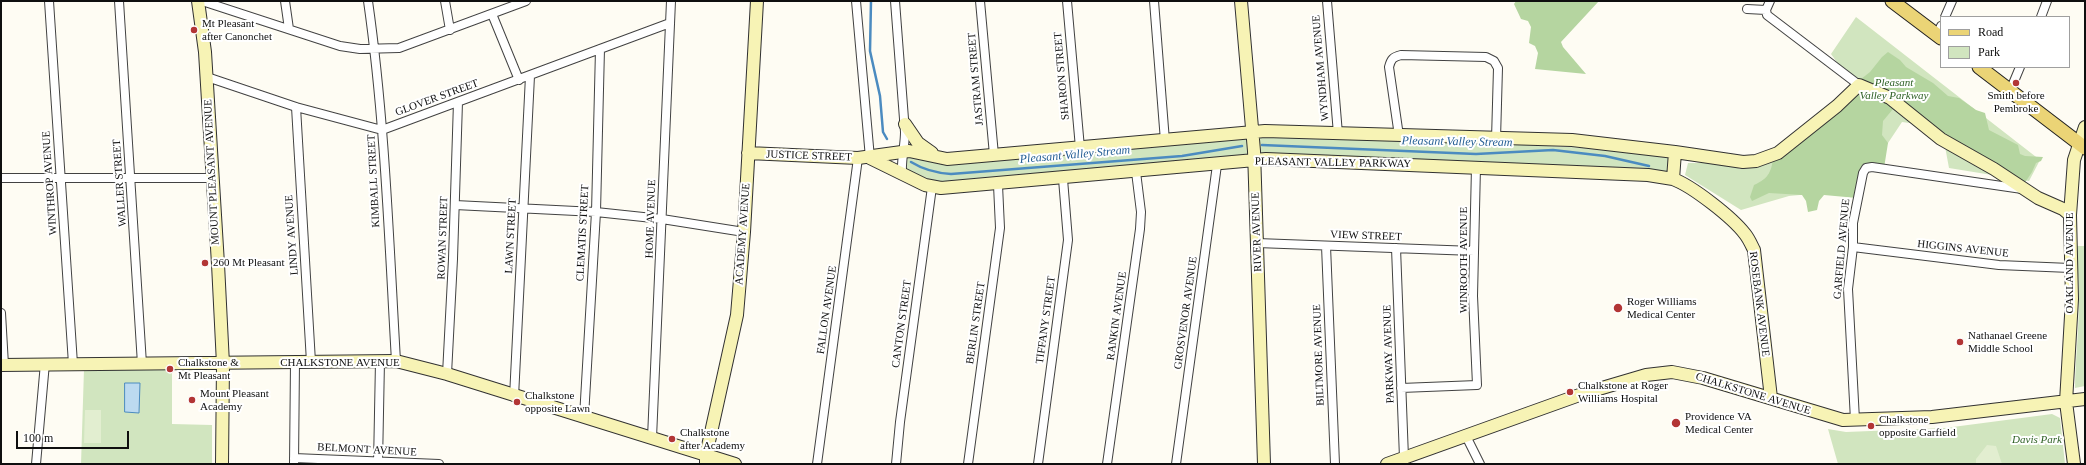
<!DOCTYPE html>
<style>
body{margin:0}
#map{position:relative;width:2086px;height:465px;overflow:hidden;background:#fefcf3;font-family:Georgia,serif}
canvas{display:block}
.frame{position:absolute;inset:0;border:2px solid #0f0f0f;pointer-events:none}
.legend{position:absolute;left:1940px;top:16px;width:130px;height:52px;box-sizing:border-box;background:#fff;border:1px solid #9f9f9f;margin:0;padding:5px 7px;list-style:none;font-size:12px;color:#0f0f0f}
.legend li{display:flex;align-items:center;gap:8px;height:20px}
.legend b{width:20px;border:1px solid #9f9f9f}
.scale{position:absolute;left:16px;top:431px;width:113px;height:18px;box-sizing:border-box;border:2px solid #0f0f0f;border-top:0;padding-left:5px;font-size:12px;line-height:14px;white-space:nowrap;color:#0f0f0f;-webkit-text-stroke:3px #fff;paint-order:stroke}
</style>
<div id="map">
<canvas width="2086" height="465"></canvas>
<div class="frame"></div>
<ul class="legend">
<li><b style="height:5px;background:#ebd476"></b>Road</li>
<li><b style="height:11px;background:#d1e5bf"></b>Park</li>
</ul>
<div class="scale">100 m</div>
</div>
<script>
const ctx = document.querySelector('canvas').getContext('2d');
ctx.lineJoin = 'round';
function fill(path, color) { ctx.fillStyle = color; ctx.fill(path, 'evenodd'); }
function trace(path, color, width, dash) { ctx.strokeStyle = color; ctx.lineWidth = width; ctx.lineCap = dash ? 'butt' : 'round'; ctx.setLineDash(dash || []); ctx.stroke(path); }
function label(font, color, halo, rows, align = 'center') {
  ctx.font = font + ' Georgia,serif'; ctx.lineWidth = 4; ctx.setLineDash([]); ctx.textBaseline = 'middle'; ctx.strokeStyle = halo; ctx.fillStyle = color; for (const [text, x, y, turn = 0] of rows) {
    ctx.save(); ctx.translate(x, y); ctx.rotate((+turn || 0) * Math.PI / 180); ctx.textAlign = isNaN(turn) ? turn : align; if (halo) ctx.strokeText(text, 0, 0); ctx.fillText(text, 0, 0); ctx.restore();
  }
}
fill(new Path2D(`
 M1856 17 2040 160 2029 181 1949 168 1944 141 1924 125 1902 122 1882 152 1821 193 1789 196 1741 210 1685 175 1688 163H1728L1740 169 1781 160 1859 93 1831 54Z
 M1251 132 1675 152 1667 177 1254 160 932 187 901 167 902 156 936 160Z
 M2074 246H2085V386L2075 388C2076 342 2084 291 2074 246Z
 M84 369 172 370V424L212 425V464H81Z
 M2052 414 2060 418 2065 464H1838L1828 429 1846 432 1945 428Z`), '#d1e5bf');
fill(new Path2D(`
 M1516 1H1599L1561 42 1563 47 1586 74 1535 69 1538 53 1535 46 1529 43 1531 27 1528 21 1521 19 1514 4Z
 M1888 52 1900 60 1906 67 1933 83 1948 96 1959 98 1976 110 1985 113 1989 130 2018 145 2020 154 2025 156 2043 157 2041 161 2036 163 2032 172 2022 187 1898 103 1883 121 1882 135 1888 143 1884 168 1869 167 1857 198 1824 195 1819 201 1817 210 1808 212 1806 201 1802 195 1769 193 1752 201 1750 197 1754 185C1770 178 1771 171 1774 155L1856 83 1870 72 1882 57Z`), '#b5d5a0');
fill(new Path2D(`
 M85 410H101V443H84Z
 M1987 445 1996 446 2002 464H1976V459Z`), '#e2eed0');
const water = new Path2D(`
 M125 383H140L139 413 125 412Z`);
fill(water, '#bcdaf0');
trace(water, '#4b8bc0', 1);
trace(new Path2D(`
 M871 1 870 51 880 96 883 132 887 139
 M1262 145 1476 154 1553 150 1605 156 1649 166
 M911 162C924 170 935 173 951 174L1182 156 1242 146`), '#4b8bc0', 2.5);
const street = new Path2D(`
 M49 1 73 364
 M119 1 142 364
 M202 1 340 46 360 49 399 48 526 1
 M285 1 289 29
 M368 1C385 120 389 241 396 361
 M445 1 450 30
 M856 1 870 158
 M895 1 905 132C905 146 901 159 902 174
 M980 1 994 155
 M1067 1 1080 148
 M1154 1 1165 141
 M1327 1 1338 134
 M1747 9 1766 10
 M1766 10 1767 15 1859 85
 M1766 10 1770 1
 M492 14 519 80
 M1945 17 1952 1
 M2041 17 2047 1
 M1937 35 1941 26
 M207 77 296 107 382 130 670 23
 M2010 91 2020 67
 M296 107 311 362
 M1399 136 1389 67C1391 59 1393 57 1401 55L1486 57 1494 61 1498 68 1496 139
 M1 178H212
 M455 205 596 212 662 219 744 232
 M1257 243 1474 251
 M1326 246 1335 464
 M1853 247 1999 265 2070 268
 M1396 248 1404 458
 M1 313 4 365
 M447 374 453 259 458 102
 M1401 388 1477 385 1473 296 1476 167
 M514 397 530 76
 M584 417 596 212 600 49
 M1855 420 1848 289 1853 247V223L1863 173 1866 168 1872 167 2022 189
 M1466 436 1480 464
 M652 438 671 1
 M294 458 439 464
 M36 464 45 363
 M294 464 295 362
 M378 464 380 361
 M817 464 858 158
 M896 464 900 422 932 187
 M968 464 1000 228 998 185
 M1038 464 1068 240 1063 179
 M1107 464 1140 229 1141 212 1136 172
 M1176 464 1217 165`);
const secondary = new Path2D(`
 M198 1 205 52 218 264 223 364 222 464
 M1241 1 1254 151 1264 464
 M905 124 918 143 932 153
 M1675 152 1673 179C1692 186 1732 217 1745 234 1749 239 1751 244 1754 250L1771 398
 M748 153 858 158 909 151 947 159 1265 131 1572 140 1675 152 1743 162 1756 161 1778 153 1837 106 1859 85 1890 98 1941 139 1994 169 2038 198 2063 209 2070 215
 M870 158 925 185 941 188 1266 159 1648 175 1673 179
 M1 365 396 361 447 374 735 464
 M706 464V455L737 315 744 232 757 1
 M1387 464 1585 393 1646 375 1672 372 1703 378 1843 420 1932 417 2085 399
 M2074 464 2066 402 2072 299 2070 215 2074 160 2085 127`);
const primary = new Path2D(`
 M1892 1 1941 38
 M1979 67 2085 148`);
trace(street, '#424242', 10);
trace(secondary, '#313131', 14);
trace(primary, '#202020', 15);
trace(street, '#fff', 8);
trace(secondary, '#f7f3b5', 12);
trace(primary, '#ebd476', 13);
for (const [x, y, r, color] of [
 [194,30,4,"#b23535"],
 [2016,83,4,"#b23535"],
 [205,263,4,"#b23535"],
 [1618,308,5,"#b23535"],
 [1960,342,4,"#b23535"],
 [170,369,4,"#b23535"],
 [1570,392,4,"#b23535"],
 [192,400,4,"#b23535"],
 [517,402,4,"#b23535"],
 [1676,423,5,"#b23535"],
 [1871,426,4,"#b23535"],
 [672,439,4,"#b23535"]
]) { const dot = new Path2D(); dot.arc(x, y, r, 0, 2 * Math.PI); ctx.fillStyle = color; ctx.fill(dot); trace(dot, '#fff', 1.5); }
label('11px', '#0f0f0f', '#fff', [
 ["Mt Pleasant",202,24],
 ["after Canonchet",202,37],
 ["Smith before",2016,96,"center"],
 ["Pembroke",2016,109,"center"],
 ["260 Mt Pleasant",213,263],
 ["Roger Williams",1627,302],
 ["Medical Center",1627,315],
 ["Nathanael Greene",1968,336],
 ["Middle School",1968,349],
 ["Chalkstone &",178,363],
 ["Mt Pleasant",178,376],
 ["Chalkstone at Roger",1578,386],
 ["Williams Hospital",1578,399],
 ["Mount Pleasant",200,394],
 ["Academy",200,407],
 ["Chalkstone",525,396],
 ["opposite Lawn",525,409],
 ["Providence VA",1685,417],
 ["Medical Center",1685,430],
 ["Chalkstone",1879,420],
 ["opposite Garfield",1879,433],
 ["Chalkstone",680,433],
 ["after Academy",680,446]
], 'left');
label('11px', '#0f0f0f', '#fff', [
 ["WYNDHAM AVENUE",1321,68,-95],
 ["SHARON STREET",1062,76,-95],
 ["JASTRAM STREET",976,79,-95],
 ["GLOVER STREET",437,98,-20],
 ["JUSTICE STREET",809,156,2],
 ["PLEASANT VALLEY PARKWAY",1333,163,1],
 ["MOUNT PLEASANT AVENUE",212,172,-93],
 ["KIMBALL STREET",374,181,-93],
 ["WINTHROP AVENUE",50,183,-94],
 ["WALLER STREET",120,183,-94],
 ["HOME AVENUE",651,219,-88],
 ["RIVER AVENUE",1257,232,-92],
 ["CLEMATIS STREET",583,233,-87],
 ["ACADEMY AVENUE",743,234,-86],
 ["LINDY AVENUE",292,235,-94],
 ["LAWN STREET",511,236,-87],
 ["VIEW STREET",1366,236,2],
 ["ROWAN STREET",443,238,-88],
 ["GARFIELD AVENUE",1842,249,-85],
 ["HIGGINS AVENUE",1963,249,6],
 ["WINROOTH AVENUE",1464,260,-90],
 ["OAKLAND AVENUE",2070,263,-90],
 ["ROSEBANK AVENUE",1759,304,83],
 ["FALLON AVENUE",827,310,-82],
 ["GROSVENOR AVENUE",1186,313,-82],
 ["RANKIN AVENUE",1117,316,-82],
 ["TIFFANY STREET",1046,320,-82],
 ["BERLIN STREET",976,323,-82],
 ["CANTON STREET",902,324,-82],
 ["PARKWAY AVENUE",1389,354,-92],
 ["BILTMORE AVENUE",1319,355,-92],
 ["CHALKSTONE AVENUE",340,363],
 ["CHALKSTONE AVENUE",1753,394,17],
 ["BELMONT AVENUE",367,450,3]
]);
label('italic 11px', '#2f6126', '#fff', [
 ["Pleasant",1894,83],
 ["Valley Parkway",1894,96],
 ["Davis Park",2037,440]
]);
label('italic 12px', '#245e95', '#fff', [
 ["Pleasant Valley Stream",1457,142,1],
 ["Pleasant Valley Stream",1075,155,-5]
]);
</script>
